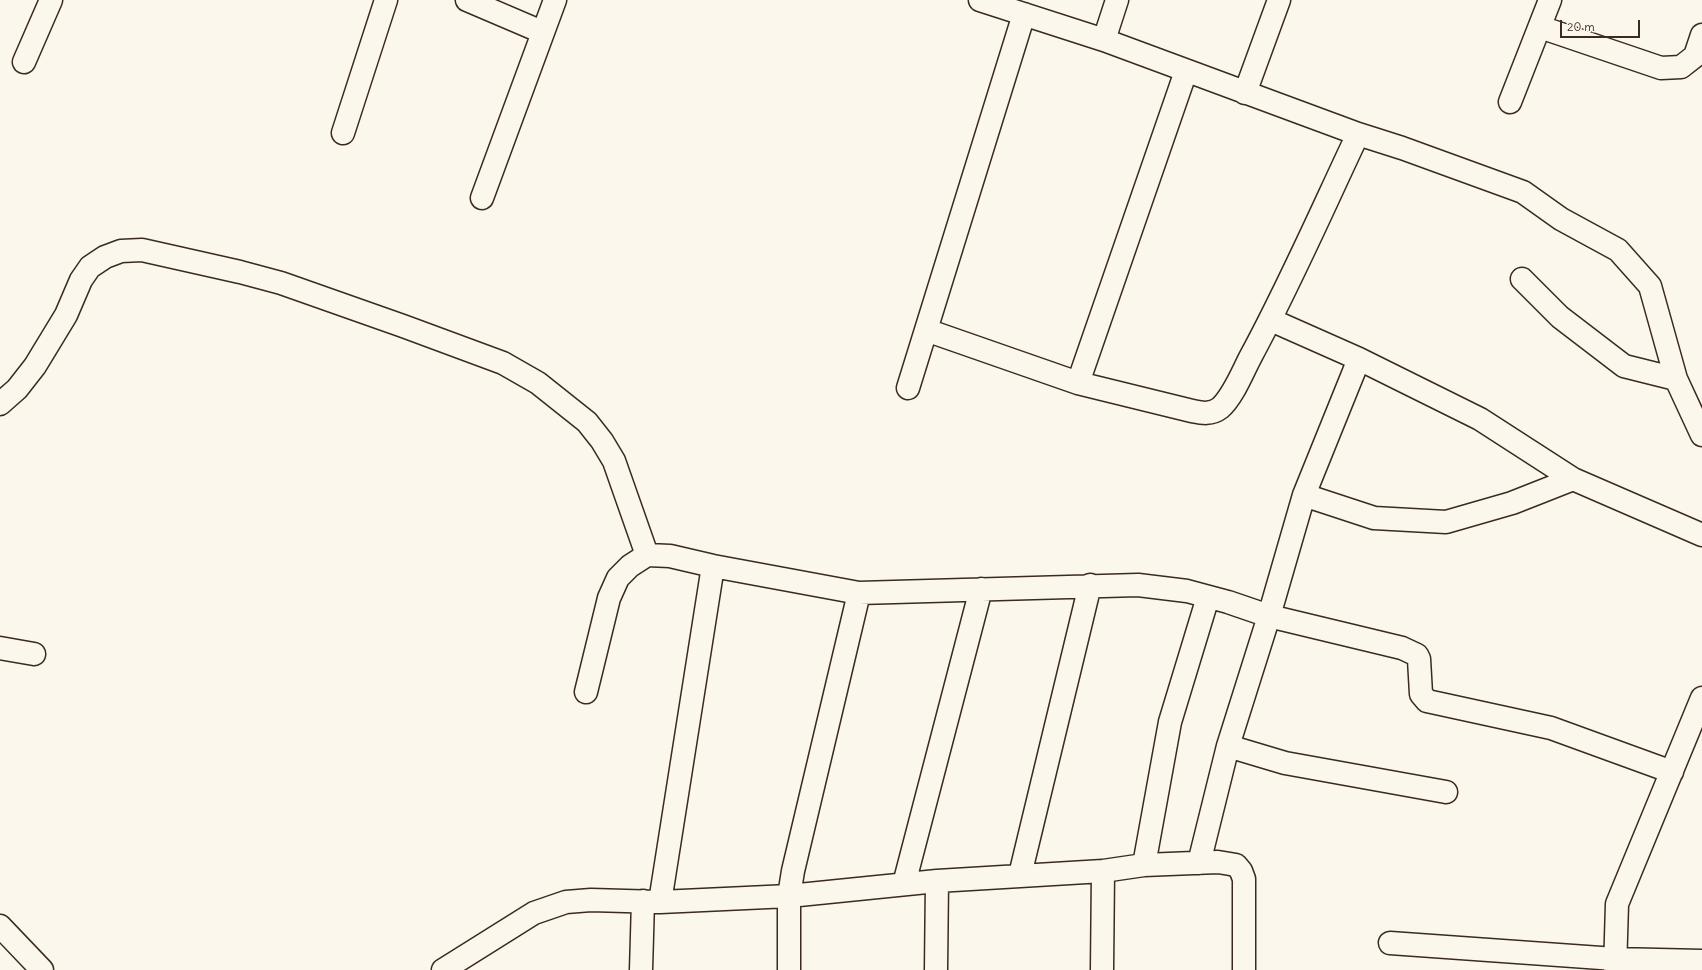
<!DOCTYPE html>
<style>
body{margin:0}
#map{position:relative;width:1702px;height:970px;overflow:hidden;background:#fbf7ec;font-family:Delius,sans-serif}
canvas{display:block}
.scale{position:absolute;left:1560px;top:20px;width:80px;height:18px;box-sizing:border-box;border:2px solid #3b2a1e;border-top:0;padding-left:5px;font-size:12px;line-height:14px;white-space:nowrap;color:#3b2a1e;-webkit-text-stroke:3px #fbf7ec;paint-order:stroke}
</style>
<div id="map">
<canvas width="1702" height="970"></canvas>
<div class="scale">20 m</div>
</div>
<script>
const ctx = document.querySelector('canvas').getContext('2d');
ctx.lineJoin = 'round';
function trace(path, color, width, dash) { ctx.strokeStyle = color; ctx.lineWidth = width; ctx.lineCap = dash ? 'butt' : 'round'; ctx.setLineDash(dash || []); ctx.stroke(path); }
const minor = new Path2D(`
 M467 0 542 32
 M980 0 1104 40 1358 134 1402 148 1523 192 1561 219 1618 250 1650 286 1676 379 1702 435
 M1540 27 1661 68 1681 67 1695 56 1702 35
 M1104 40 1117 0
 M24 62 51 0
 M1245 93 1279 0
 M1510 102 1550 0
 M343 133 386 0
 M482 198 555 0
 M1522 279 1560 317 1624 366 1676 379
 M1271 320 1359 359 1480 419 1573 479 1702 535
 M926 330 1078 383 1192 411C1202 413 1211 415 1220 408 1233 397 1243 371 1251 356 1290 284 1323 208 1358 134
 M1078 383 1186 71
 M908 388 1024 14
 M0 404 17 389 35 366 66 315 81 280 90 267 105 257 121 251 142 250 240 272 281 283 403 326 503 363 538 383 587 422 602 441 614 461 647 555
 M1304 495 1374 518 1446 522 1512 503 1573 479
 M0 648 34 654
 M586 692 609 598 618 578 630 566 647 555 670 556 713 566 859 593 1138 585 1187 591 1228 602 1269 616 1402 648 1417 655 1419 659 1421 694 1427 701 1551 728 1672 772
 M1228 746 1285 763 1446 792
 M1199 863 1228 746 1269 616 1304 495 1359 359
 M1144 865 1170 722 1208 597
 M1020 875 1090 585
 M904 884 981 589
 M660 902 713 566
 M0 926 42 970
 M1390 943 1615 959 1702 961
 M443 970 534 913 566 902 591 900 660 902 789 896 937 881 1103 871 1144 865 1218 862 1236 865 1241 871 1244 879V970
 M641 970 643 901
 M789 970V896L793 871 859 593
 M936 970 937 881
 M1102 970 1103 871
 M1615 970 1617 904 1702 698`);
trace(minor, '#3b2a1e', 25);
trace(minor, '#fbf7ec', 22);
</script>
